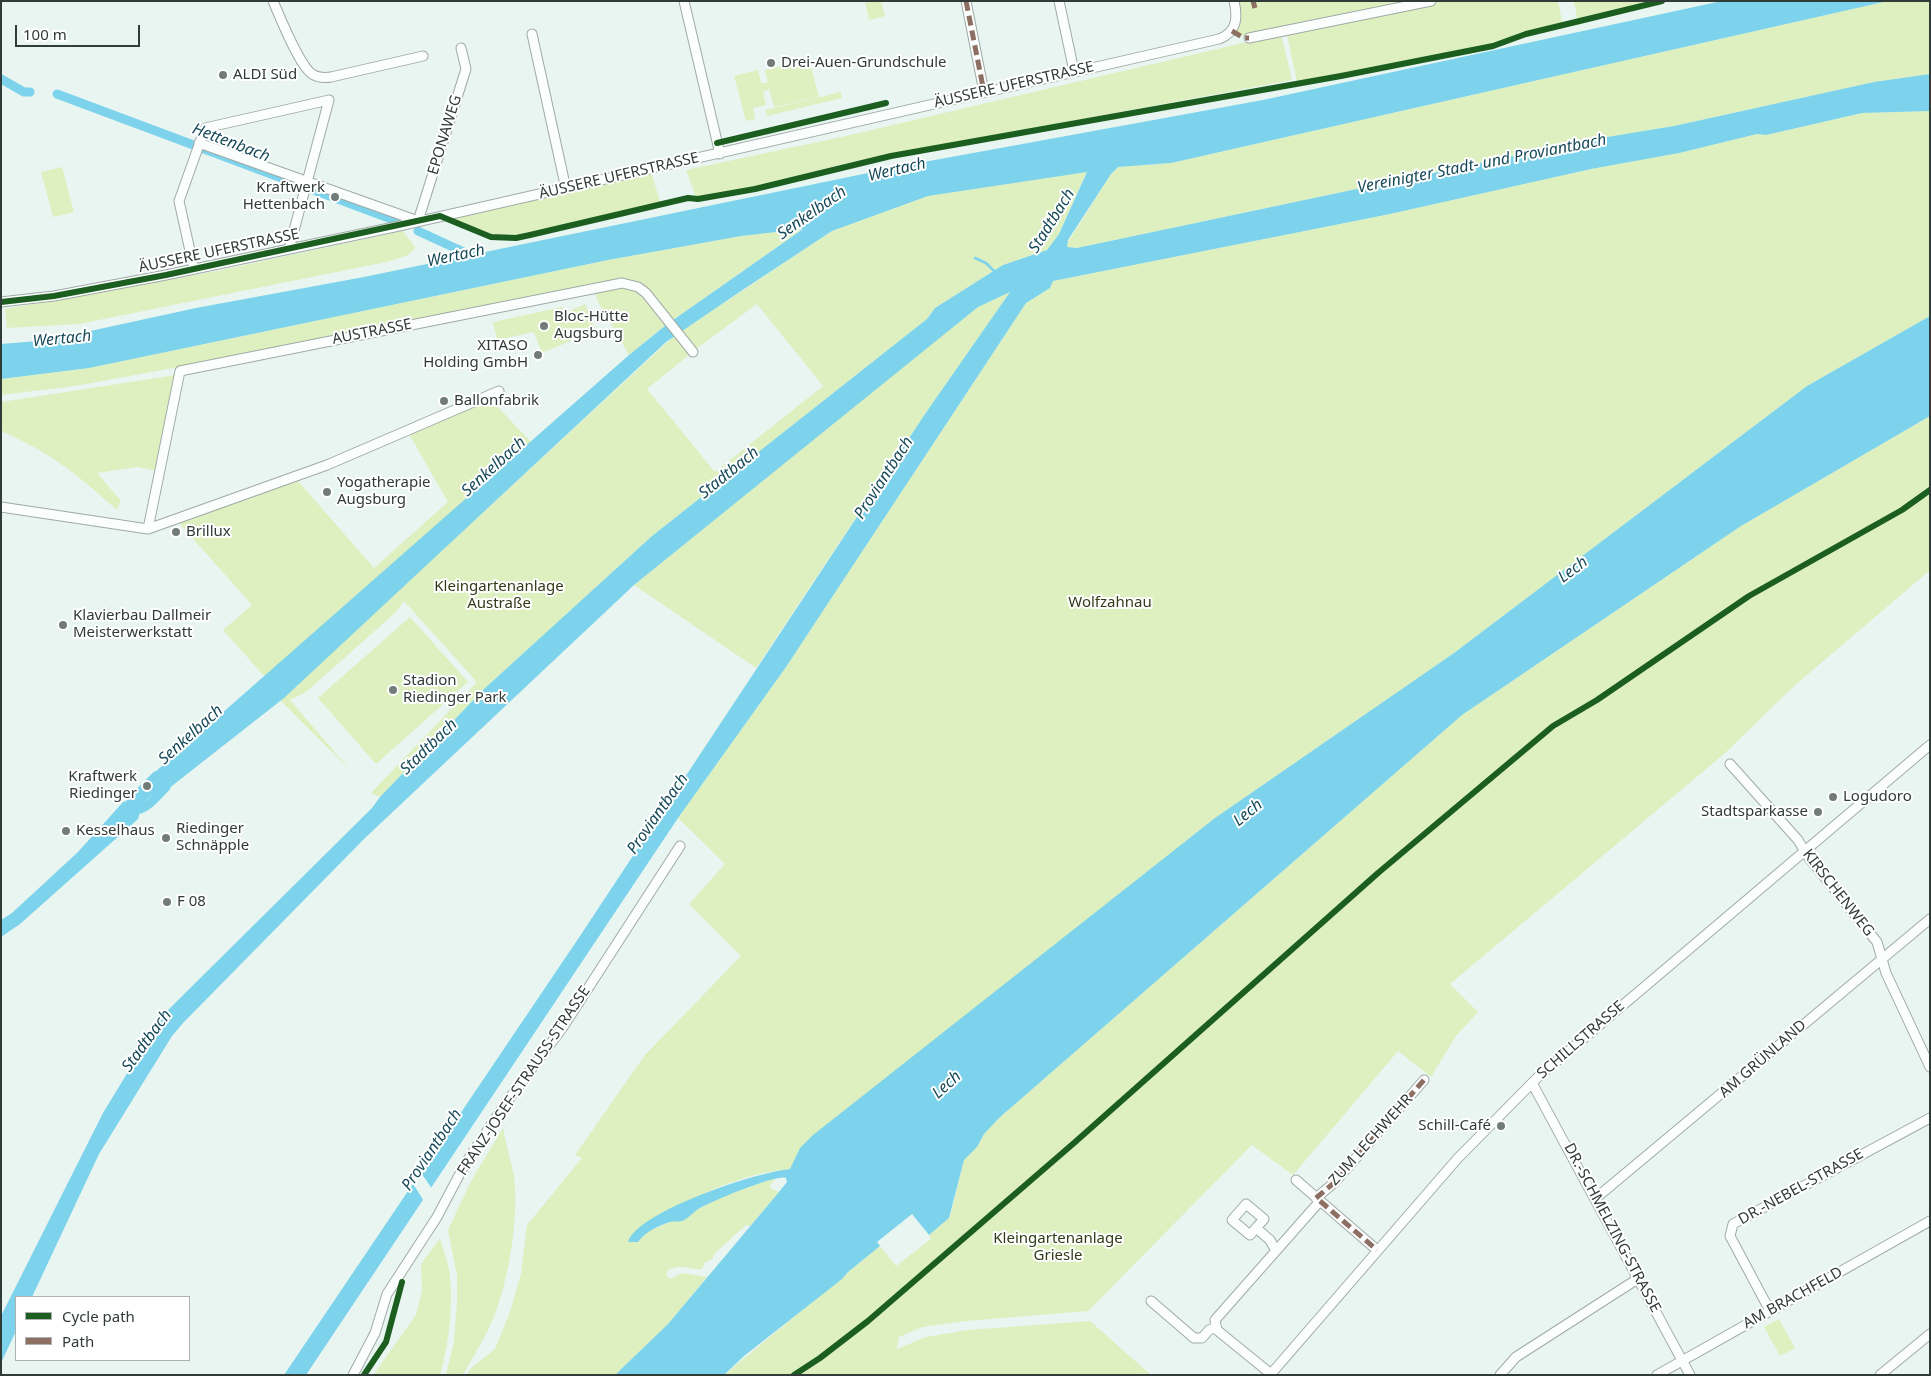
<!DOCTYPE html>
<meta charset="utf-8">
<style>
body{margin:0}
#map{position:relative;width:1931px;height:1376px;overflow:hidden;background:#e8f5f1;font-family:"Noto Sans",sans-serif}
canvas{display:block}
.frame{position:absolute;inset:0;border:2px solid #313b38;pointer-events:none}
.legend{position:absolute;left:15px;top:1296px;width:175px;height:65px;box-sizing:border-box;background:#fff;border:1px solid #adb1af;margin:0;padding:6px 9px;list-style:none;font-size:15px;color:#313b38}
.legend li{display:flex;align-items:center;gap:10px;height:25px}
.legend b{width:25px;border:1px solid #adb1af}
.scale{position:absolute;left:15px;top:25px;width:125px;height:22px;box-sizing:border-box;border:2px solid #313b38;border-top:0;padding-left:6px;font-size:15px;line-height:18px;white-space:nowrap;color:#313b38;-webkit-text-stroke:4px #fff;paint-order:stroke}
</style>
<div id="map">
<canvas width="1931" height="1376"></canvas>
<div class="frame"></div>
<ul class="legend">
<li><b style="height:6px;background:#1b5e20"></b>Cycle path</li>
<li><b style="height:6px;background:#8d6e63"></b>Path</li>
</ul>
<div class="scale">100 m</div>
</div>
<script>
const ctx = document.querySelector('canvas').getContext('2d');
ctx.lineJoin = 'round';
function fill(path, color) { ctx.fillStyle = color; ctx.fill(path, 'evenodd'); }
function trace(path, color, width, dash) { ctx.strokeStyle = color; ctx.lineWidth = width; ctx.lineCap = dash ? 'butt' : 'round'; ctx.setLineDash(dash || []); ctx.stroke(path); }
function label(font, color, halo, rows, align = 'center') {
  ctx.font = font + ' "Noto Sans",sans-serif'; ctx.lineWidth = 4; ctx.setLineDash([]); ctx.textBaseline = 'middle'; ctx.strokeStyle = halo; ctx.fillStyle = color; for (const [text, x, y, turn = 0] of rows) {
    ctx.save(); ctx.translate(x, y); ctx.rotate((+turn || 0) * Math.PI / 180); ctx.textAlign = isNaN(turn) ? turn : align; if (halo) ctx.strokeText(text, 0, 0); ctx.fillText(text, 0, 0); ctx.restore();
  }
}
fill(new Path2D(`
 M865 1H881L885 16 869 20Z
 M1234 1H1558L1563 26 1526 34 1493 46 1456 54 1297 82 1286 30C1267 35 1249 43 1232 31Z
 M1574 1H1662L1578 23Z
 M1888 1H1930V74L1874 82 1674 126 1589 140 1077 248 1067 247 1066 245 1111 174 1118 167 1171 163Z
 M1281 34 1292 80 852 162 754 187 696 197 686 170 846 136Z
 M809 59 819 97 774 107 769 89 763 92 766 105 753 108 755 119 746 121 734 76 758 70 761 83H768L765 70Z
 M841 92 842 98 767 116 765 110Z
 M1930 111V316L1807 386 1454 653 1215 818 800 1148 790 1169C735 1174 686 1201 639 1228L638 1242 645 1233 672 1221H681L698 1209 718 1198 777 1177 769 1187 779 1192 750 1226 746 1225 715 1253 712 1259 705 1262 702 1269C687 1270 687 1264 669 1269L666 1275 670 1279 682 1273 707 1277 668 1324 615 1375H466L471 1368 495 1349 510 1312 521 1273 527 1225 582 1158 575 1155 645 1055 741 956 689 904 725 864 678 818 786 667 1026 303 1050 288 1053 281 1390 214 1591 169 1679 153 1757 134 1766 135 1862 113Z
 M62 167 74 212 53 217 41 172Z
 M1087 171 1059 234 1047 250 1003 265 935 308 927 319 652 536 484 689 380 797 371 793 477 682 404 601 395 613 306 692 290 700 351 771 280 700 674 336 689 355 647 389 715 472 823 386 757 304 696 349 682 331 832 231 928 196Z
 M652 174 661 206 516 238 491 237 454 223 456 218Z
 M804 228 673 320C654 297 645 277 612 280L179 367 75 386 1 395V379L89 368 608 260 741 236Z
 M403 231 415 247 414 250 406 256 386 262 79 324 7 328 5 309 217 271Z
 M638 287 669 322 629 355 597 300 594 288Z
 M1011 291 925 414 756 668 634 585 945 332 978 307Z
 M585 304 596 330 542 353 534 332 497 340 493 322 562 307 565 313Z
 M176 375 157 471 137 467 97 473 121 501 117 510C77 474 51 453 1 431V402Z
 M490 399 531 442 265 677 223 630 252 605 179 523 298 481 374 568 448 502 409 434Z
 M1930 416V570L1793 687 1724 754 1450 984 1478 1012 1456 1036 1431 1077 1398 1051 1293 1175 1252 1145 1088 1311 966 1321 922 1327 899 1337 897 1349 926 1337 968 1330 1090 1321 1151 1375H724L880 1246 896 1266 931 1239 929 1235 949 1218 951 1213 964 1160 977 1147 984 1134 999 1118 1462 715 1741 526Z
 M410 617 468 682 376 764 318 698Z
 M503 1128C506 1145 511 1161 514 1177 519 1216 509 1277 495 1314 487 1335 474 1355 463 1375H446L454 1342 457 1302V1276L448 1230 471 1181Z
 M440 1238C442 1247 446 1256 448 1265 455 1295 449 1345 440 1375H373L416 1315 422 1291 421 1264Z
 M1779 1319 1795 1348 1780 1356 1764 1327Z`), '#def0c0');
fill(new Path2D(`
 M1722 1H1888L1171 163 1118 167 1111 174 1068 240 1067 247 1077 248 1589 140 1674 126 1874 82 1930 74V111L1862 113 1766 135 1757 134 1679 153 1591 169 1390 214 1053 281 1050 288 1026 303 786 667 678 818 306 1375H284L580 936 925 414 1010 292 978 307 634 585 365 838 184 1022 172 1036 99 1154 32 1297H16V1331L1 1363V1316L103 1113 162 1016 372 808 380 797 484 689 652 536 927 319 935 308 1003 265 1047 250 1059 234 1087 172 928 196 832 231 741 291 666 342 284 698 168 789 164 785 142 804 138 819 20 924 1 937V920L12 913 78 852 123 802 138 799 159 779 154 773 629 355 666 325 803 229 741 236 608 260 89 368 1 379V344L49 340 196 308 364 277 902 166 1263 100Z
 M1930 316V416L1741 526 1462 715 999 1118 984 1134 977 1147 964 1160 949 1218 929 1235 912 1214 877 1242 880 1246 848 1272 842 1279 744 1356 724 1375H615L668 1324 779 1192 787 1182 786 1178C777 1174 712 1201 700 1208 694 1211 688 1219 682 1221 678 1222 674 1221 670 1222 658 1226 646 1231 638 1242H628C638 1211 757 1172 790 1169L800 1148 813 1135 1215 818 1454 653 1807 386Z`), '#7cd3eb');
fill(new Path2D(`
 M419 1170 433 1190 425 1203 412 1182Z`), '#e8f5f1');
trace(new Path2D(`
 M975 258 986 263 994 271`), '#7cd3eb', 2.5);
trace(new Path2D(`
 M1 79 24 92H30
 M57 94 394 220
 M418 231 479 259
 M156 776 131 801V810C146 812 156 797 166 787`), '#7cd3eb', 9);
const minor = new Path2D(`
 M273 1C280 17 299 65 312 74 318 78 324 78 331 77L423 56
 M684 1 720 154
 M966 1 984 92
 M1059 1 1074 71
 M532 34 566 189
 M1249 38 1431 1
 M199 143 418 221 466 69 461 48
 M194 269 179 201 205 128 329 100 289 249
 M1 302 54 296 166 275 399 226 1219 39C1237 32 1238 18 1234 1
 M1 507 148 529 327 465 499 391
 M148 529 180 371 622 283 638 287 646 293 693 352
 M1730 764 1798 840 1809 858 1877 942 1886 973 1930 1067
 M1532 1083 1690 1375
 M1296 1180 1377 1250
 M1316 1198 1335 1182 1424 1080
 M1596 1198 1930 919
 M1256 1228 1250 1235 1232 1220 1246 1204 1264 1219 1256 1228 1270 1240 1276 1251
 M1151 1301 1194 1338H1202L1209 1330 1216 1327
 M1770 1311 1730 1236 1733 1224 1930 1118
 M1271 1374 1217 1330 1215 1320 1320 1201
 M353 1375 375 1333 387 1294 437 1217 465 1164 503 1107 563 1027 680 846
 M1270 1375 1458 1158 1538 1077 1930 745
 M1500 1375 1516 1357 1639 1278
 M1657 1375 1930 1221
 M1880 1375 1930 1334`);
trace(minor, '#9faaa6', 11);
trace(minor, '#fcfefd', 9);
trace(new Path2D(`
 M966 1 984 92
 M1253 1 1255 8
 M1232 31 1244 38H1249
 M1316 1198 1335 1182 1424 1080
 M1320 1201 1377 1250`), '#8d6e63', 5, [10, 5]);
trace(new Path2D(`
 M717 143 886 103
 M1 302 54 296 166 275 440 216 491 237 516 238 530 235 688 198 698 199 755 189 891 156 1341 76 1493 46 1526 34 1662 1
 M364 1375 386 1342 402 1282
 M794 1375 820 1358 868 1321 1074 1143 1378 873 1553 726 1597 700 1749 596 1902 510 1930 490`), '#1b5e20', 6);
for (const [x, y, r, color] of [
 [771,63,5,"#717c79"],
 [223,75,5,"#717c79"],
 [335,197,5,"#717c79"],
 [544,326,5,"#717c79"],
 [538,355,5,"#717c79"],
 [444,401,5,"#717c79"],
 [327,492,5,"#717c79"],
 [176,532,5,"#717c79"],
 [63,625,5,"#717c79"],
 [393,690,5,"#717c79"],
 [147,786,5,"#717c79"],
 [1833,797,5,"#717c79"],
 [1818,812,5,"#717c79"],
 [66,831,5,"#717c79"],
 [166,838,5,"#717c79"],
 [167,902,5,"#717c79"],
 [1501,1126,5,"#717c79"]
]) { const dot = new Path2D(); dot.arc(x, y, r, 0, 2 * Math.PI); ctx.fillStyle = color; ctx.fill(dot); trace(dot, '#fff', 2); }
label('15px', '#313b38', '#fff', [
 ["Drei-Auen-Grundschule",781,63],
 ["ALDI Süd",233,75],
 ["Kraftwerk",325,188,"right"],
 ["Hettenbach",325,205,"right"],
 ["Bloc-Hütte",554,317],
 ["Augsburg",554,334],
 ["XITASO",528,346,"right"],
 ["Holding GmbH",528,363,"right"],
 ["Ballonfabrik",454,401],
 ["Yogatherapie",337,483],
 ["Augsburg",337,500],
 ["Brillux",186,532],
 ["Klavierbau Dallmeir",73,616],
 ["Meisterwerkstatt",73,633],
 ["Stadion",403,681],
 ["Riedinger Park",403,698],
 ["Kraftwerk",137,777,"right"],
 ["Riedinger",137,794,"right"],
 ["Logudoro",1843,797],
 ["Stadtsparkasse",1808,812,"right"],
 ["Riedinger",176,829],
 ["Schnäpple",176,846],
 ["Kesselhaus",76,831],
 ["F 08",177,902],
 ["Schill-Café",1491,1126,"right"]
], 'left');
label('15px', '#313b38', '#fff', [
 ["ÄUSSERE UFERSTRASSE",1014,85,-13],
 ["EPONAWEG",445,135,-73],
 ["ÄUSSERE UFERSTRASSE",619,176,-13],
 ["ÄUSSERE UFERSTRASSE",219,251,-12],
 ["AUSTRASSE",372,332,-11],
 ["KIRSCHENWEG",1838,893,52],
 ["SCHILLSTRASSE",1581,1040,-41],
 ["AM GRÜNLAND",1763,1059,-41],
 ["FRANZ-JOSEF-STRAUSS-STRASSE",524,1081,-56],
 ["ZUM LECHWEHR",1371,1140,-48],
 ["DR.-NEBEL-STRASSE",1801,1187,-29],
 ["DR.-SCHMELZING-STRASSE",1612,1228,62],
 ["AM BRACHFELD",1793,1298,-29]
]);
label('15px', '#323b16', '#fff', [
 ["Kleingartenanlage",499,587],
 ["Austraße",499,604],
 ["Wolfzahnau",1110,603],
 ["Kleingartenanlage",1058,1239],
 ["Griesle",1058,1256]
]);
label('italic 16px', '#174a59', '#fff', [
 ["Hettenbach",231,143,21],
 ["Vereinigter Stadt- und Proviantbach",1482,164,-11],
 ["Wertach",897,170,-13],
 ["Senkelbach",812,213,-35],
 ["Stadtbach",1052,221,-58],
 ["Wertach",456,256,-12],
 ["Wertach",62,339,-6],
 ["Senkelbach",494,467,-42],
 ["Stadtbach",729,473,-39],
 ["Proviantbach",884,478,-57],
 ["Lech",1573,570,-37],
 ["Senkelbach",191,735,-42],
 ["Stadtbach",429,747,-44],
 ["Lech",1248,813,-39],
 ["Proviantbach",658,814,-55],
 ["Stadtbach",147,1041,-54],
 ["Lech",947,1085,-42],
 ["Proviantbach",432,1150,-56]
]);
</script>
